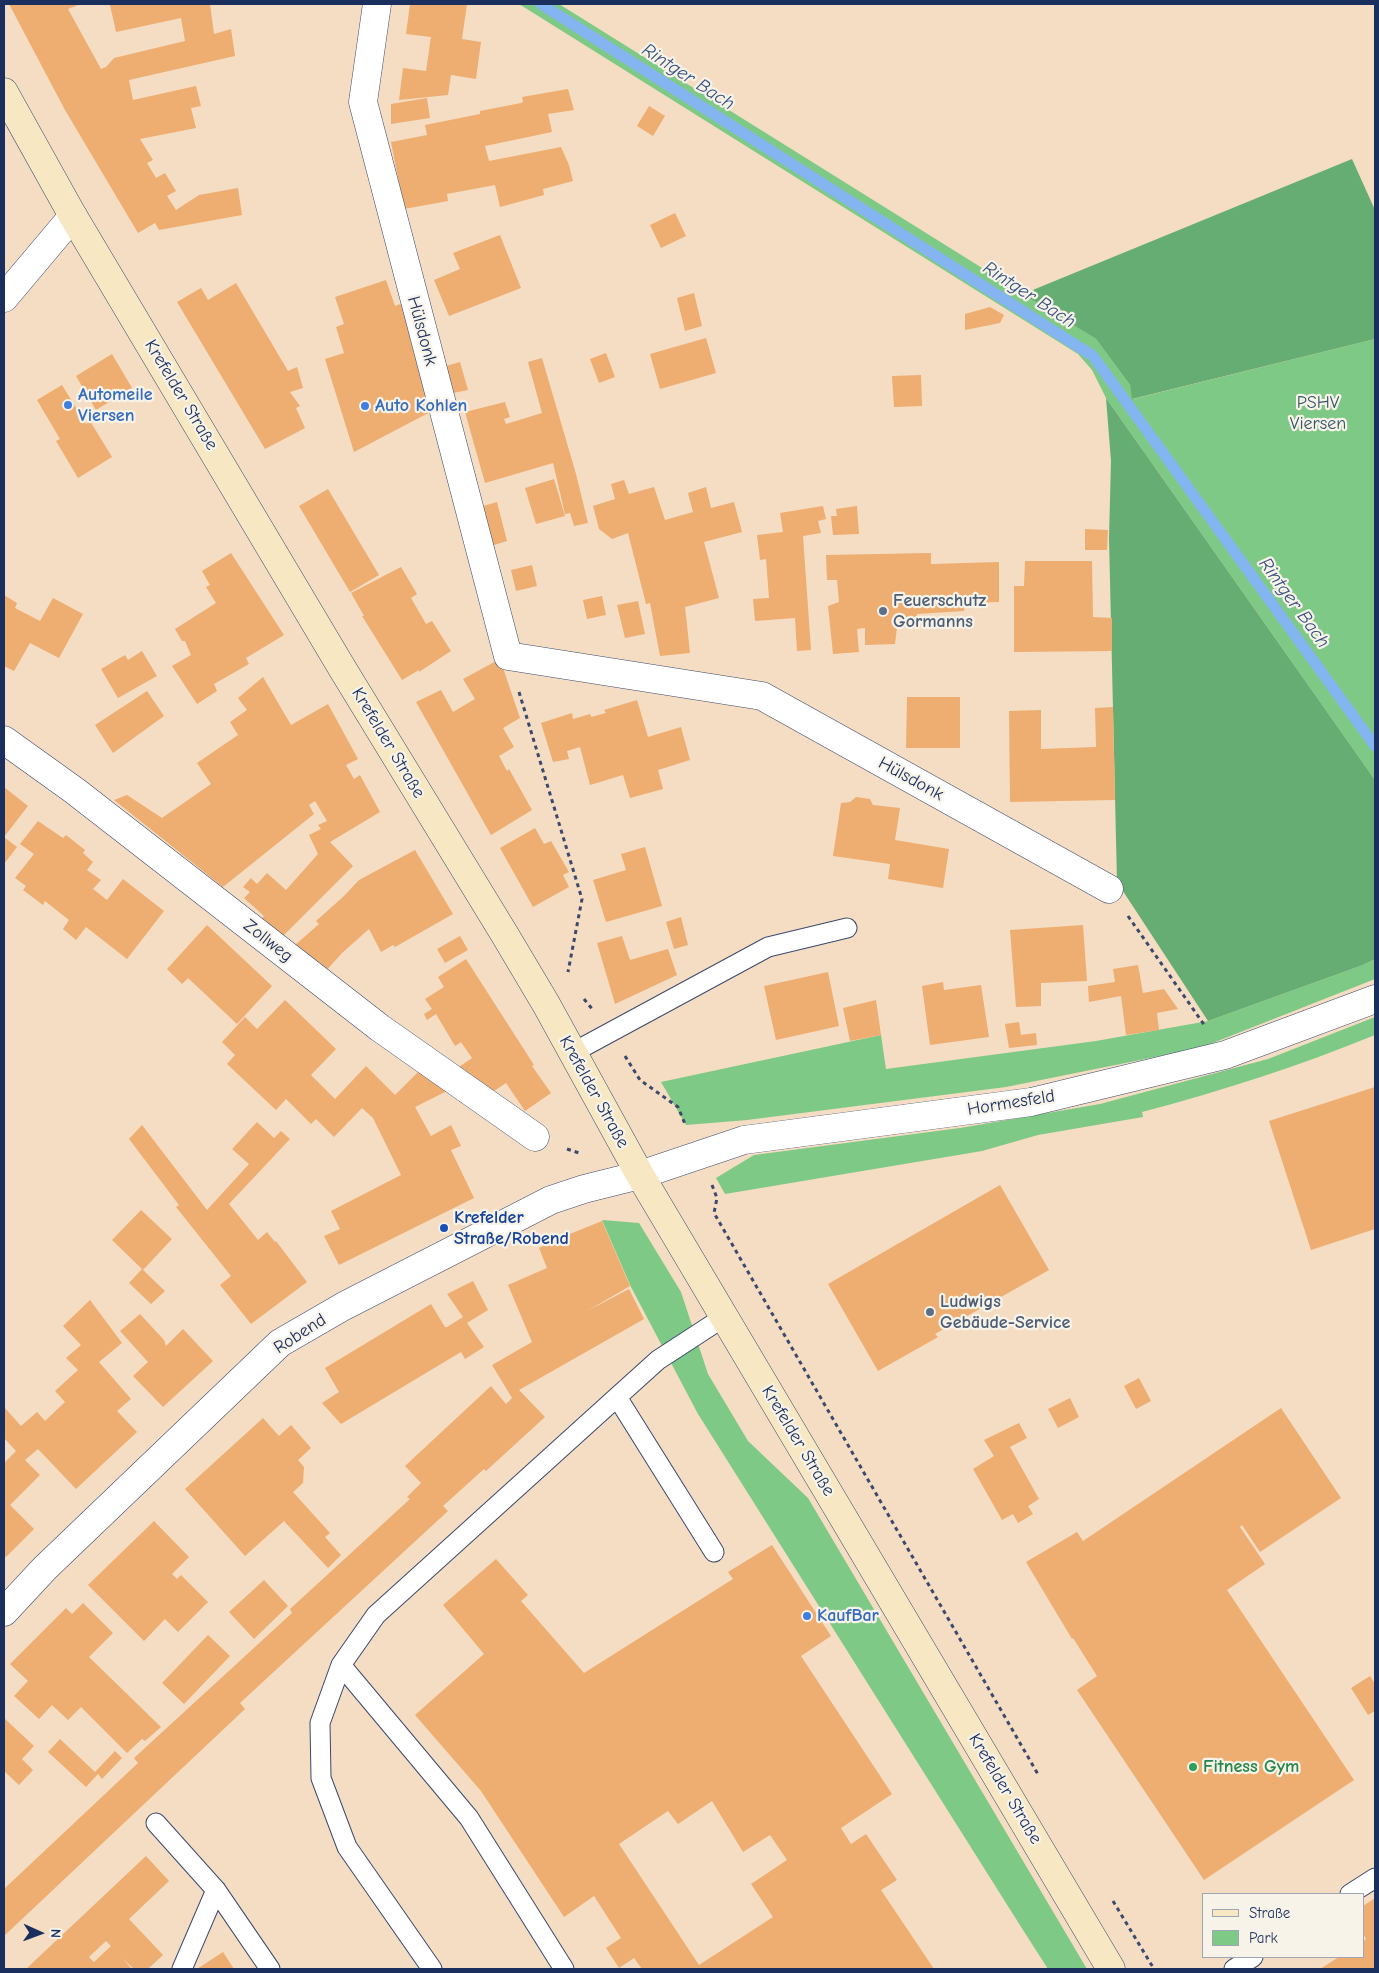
<!DOCTYPE html>
<meta charset="utf-8">
<style>
body{margin:0}
#map{position:relative;width:1379px;height:1973px;overflow:hidden;background:#f4ddc2;font-family:"Comic Neue",sans-serif}
canvas{display:block}
.frame{position:absolute;inset:0;border:5px solid #1b2f5e;pointer-events:none}
.legend{position:absolute;left:1202px;top:1893px;width:162px;height:65px;box-sizing:border-box;background:#f7f3e8;border:1px solid #9fa5b1;margin:0;padding:6px 9px;list-style:none;font-size:15px;color:#1b2f5e}
.legend li{display:flex;align-items:center;gap:10px;height:25px}
.legend b{width:25px;border:1px solid #9fa5b1}
.north{position:absolute;left:15px;top:1908px;width:50px;height:50px;-webkit-text-stroke:4px #f7f3e8;paint-order:stroke;rotate:92deg;font-size:14px;font-weight:700;line-height:20px;text-align:center;color:#1b2f5e}
.north::after{content:'';display:block;margin:auto;width:18px;height:22px;background:#1b2f5e;clip-path:polygon(50% 0,100% 100%,50% 72%,0 100%)}
</style>
<div id="map">
<canvas width="1379" height="1973"></canvas>
<div class="frame"></div>
<ul class="legend">
<li><b style="height:6px;background:#f7e8c3"></b>Straße</li>
<li><b style="height:14px;background:#7ec986"></b>Park</li>
</ul>
<div class="north">N</div>
</div>
<script>
const ctx = document.querySelector('canvas').getContext('2d');
ctx.lineJoin = 'round';
function fill(path, color) { ctx.fillStyle = color; ctx.fill(path, 'evenodd'); }
function trace(path, color, width, dash) { ctx.strokeStyle = color; ctx.lineWidth = width; ctx.lineCap = dash ? 'butt' : 'round'; ctx.setLineDash(dash || []); ctx.stroke(path); }
function label(font, color, halo, rows, align = 'center') {
  ctx.font = font + ' "Comic Neue",sans-serif'; ctx.lineWidth = 4.5; ctx.setLineDash([]); ctx.textBaseline = 'middle'; ctx.strokeStyle = halo; ctx.fillStyle = color; for (const [text, x, y, turn = 0] of rows) {
    ctx.save(); ctx.translate(x, y); ctx.rotate((+turn || 0) * Math.PI / 180); ctx.textAlign = isNaN(turn) ? turn : align; if (halo) ctx.strokeText(text, 0, 0); ctx.fillText(text, 0, 0); ctx.restore();
  }
}
fill(new Path2D(`
 M519 4H559L1096 339 1130 385 1133 399 1375 339V780L1106 398 1092 370 1078 354Z
 M1375 959V979L1200 1048 1006 1087 747 1120 686 1125 661 1082 881 1035 886 1069 1096 1041 1208 1021 1363 965Z
 M1375 1017V1035C1299 1066 1222 1091 1142 1112L1143 1117 1038 1135 982 1151 725 1194 716 1178 754 1155 960 1128 1100 1104 1268 1059Z
 M602 1220 639 1223 681 1292 708 1374 748 1441 808 1498 1087 1969H1048L1023 1930 698 1414 631 1287Z`), '#7ec986');
fill(new Path2D(`
 M1352 159 1375 210V339L1132 399 1130 385 1096 339 1023 294Z
 M1106 398 1375 780V959L1363 965 1208 1021 1117 882 1109 538 1111 461Z`), '#66ad73');
trace(new Path2D(`
 M541 4 1093 356 1375 746`), '#85b5f0', 11);
fill(new Path2D(`
 M9 4H80L68 9 101 69 106 67 114 58 185 41 181 18 116 32 110 5 210 4 214 34 231 29 235 56 129 80 133 100 196 86 201 106 191 108 196 128 140 139 153 160 147 163 156 178 165 173 176 191 167 196 176 210 199 195 238 188 242 215 159 230 155 223 138 233 65 110Z
 M410 4H467L462 39 481 42 476 79 451 75 448 95 399 100 403 68 426 71 431 37 406 34Z
 M568 89 574 110 548 114 552 132 485 146 489 161 561 147 569 165 573 181 543 189 544 195 500 207 495 185 447 194 448 201 404 209 391 142 427 135 425 125 480 114V111L521 103 523 102 522 97Z
 M427 98 430 118 391 124V104Z
 M649 106 665 116 653 136 637 126Z
 M675 213 686 236 661 248 650 225Z
 M500 235 521 288 449 316 434 280 460 269 453 253Z
 M386 280 395 306 403 303 434 410 354 452 325 359 344 353 336 327 344 324 335 297Z
 M236 283 288 371 297 367 303 388 290 392 300 406 296 408 305 428 265 449 177 302 201 288 208 300Z
 M694 293 702 326 685 331 677 298Z
 M990 307 1004 315 1000 323 965 330V314Z
 M706 338 716 373 660 389 650 354Z
 M606 353 615 377 599 383 590 359Z
 M112 354 132 388 96 410 76 376Z
 M542 358 576 474 588 523 574 526 570 513 565 514 553 463 485 483 465 412 505 402 510 417 504 419 506 424 542 413 528 362Z
 M460 362 468 390 453 393 446 366Z
 M921 375 922 406 894 407 892 376Z
 M62 385 86 424 90 421 112 457 78 478 56 441 60 439 37 400Z
 M554 479 565 516 536 524 525 488Z
 M624 480 629 494 654 487 665 520 693 512 688 493 706 487 711 508 734 502 742 532 704 542 719 598 685 607 690 653 660 656 650 603 646 604 628 533 612 539 599 529 593 506 615 499 611 484Z
 M328 489 379 575 350 592 299 506Z
 M497 502 507 541 491 546 480 507Z
 M823 506 826 519 818 521 821 533 803 536 811 650 797 651 795 618 755 621 753 599 769 598 766 559 760 560 757 535 783 532 780 513Z
 M857 506 859 534 833 535 831 516H837L836 509Z
 M1085 529 1108 530 1107 550H1085Z
 M231 553 284 635 246 658 249 664 214 684 217 691 197 704 172 666 191 655 185 641H182L175 629 216 603 206 587 210 585 202 571Z
 M931 553V564L999 562V602L965 603 964 611 917 614V626L897 627 895 644 865 645V628L857 629 859 652 833 654 828 606 839 602 837 580H827L826 555Z
 M1025 561H1092L1093 617 1112 618V651L1014 652V586H1024Z
 M532 565 537 586 516 591 511 570Z
 M401 567 417 594 411 598 426 624 432 621 451 651 419 672V670L402 680 362 616H364L351 593Z
 M4 595 17 603 15 608 40 621 53 598 83 614 59 658 30 643 14 671 4 666Z
 M602 596 606 615 587 619 583 600Z
 M638 601 645 634 625 638 617 605Z
 M142 651 157 676 118 698 101 669 125 655 128 660Z
 M500 659 520 718 503 728 514 747 499 756 507 771 509 769 532 810 491 835 416 702 441 690 453 712 475 699 463 679Z
 M263 677 291 725 328 704 358 759 346 765 354 779 360 775 380 812 330 842 353 866 283 936 262 918 264 916 244 898 250 892 243 887 251 878 257 884 267 873 286 890 318 854 309 835 321 829 318 825 327 821 315 801 309 805 314 814 223 887 114 800 127 795 162 818 211 784 197 763 238 735 230 722 247 710 238 698Z
 M147 691 164 716 113 753 95 725Z
 M907 697H960V748H906Z
 M637 700 648 737 681 727 690 760 658 770 663 789 630 798 623 775 590 785 580 747 567 751 569 759 553 762 541 723 572 713 573 719 590 714 591 717 606 713 604 710Z
 M1113 707 1115 800 1010 802 1009 711 1041 710V749L1096 747 1095 708Z
 M4 787 28 806 4 837 17 847 4 864Z
 M856 797 870 799 873 805 900 808 895 840 949 849 943 888 888 879 890 864 833 856 841 803 850 802Z
 M38 821 63 838 66 835 85 850 83 853 93 862 87 870 101 880 93 889 107 900 123 879 164 911 127 959 86 927 76 940 63 929 69 920 45 901 43 905 23 890 26 886 15 878 34 854 20 844Z
 M535 828 544 844 551 841 569 872 563 875 569 887 533 907 500 848Z
 M645 847 662 906 606 922 593 880 626 870 621 854Z
 M415 850 453 914 395 947 393 945 381 952 369 929 342 953 325 972 294 946 319 924 316 921 344 896 359 880Z
 M681 917 688 945 674 949 666 922Z
 M207 925 272 986 237 1024 188 978 182 984 167 969Z
 M1083 925 1087 981 1041 983V1006L1016 1007 1010 930Z
 M460 936 468 950 445 963 437 949Z
 M622 936 630 960 668 949 677 975 615 1004 597 943Z
 M466 959 534 1065 532 1066 551 1093 525 1111 506 1083 491 1093 456 1069 472 1058 461 1042 455 1046 436 1014 427 1020 424 1014 432 1009 425 999 444 987 438 977Z
 M1138 965 1143 993 1164 989 1178 1009 1157 1013 1159 1030 1126 1035 1121 996 1089 1002 1088 986 1115 982 1113 969Z
 M828 972 839 1026 776 1040 764 986Z
 M943 982 944 990 981 985 989 1037 930 1045 922 986Z
 M285 1000 336 1049 311 1075 335 1099 366 1066 395 1095 422 1068 451 1089 415 1107 431 1136 451 1125 461 1146 451 1150 474 1198 339 1265 324 1236 340 1229 331 1211 401 1175 373 1118 362 1108 334 1137 316 1119 311 1124 286 1099 276 1110 227 1064 235 1055 222 1042 245 1017 257 1029Z
 M876 1000 881 1035 850 1041 843 1008Z
 M1019 1022 1021 1035 1036 1033 1037 1045 1009 1048 1005 1024Z
 M1375 1087V1229L1311 1250 1269 1121Z
 M257 1122 274 1138 281 1131 290 1139 229 1204 258 1240 267 1232 275 1242 276 1241 307 1282 251 1324 220 1285 231 1276 176 1207 179 1205 129 1139 142 1125 207 1210 249 1164 232 1149Z
 M1000 1185 1049 1270 935 1334 938 1337 878 1371 828 1284Z
 M141 1210 172 1239 143 1270 112 1240Z
 M602 1221 630 1286 587 1311 629 1289 644 1319 519 1390 545 1417 486 1471 484 1469 443 1506 448 1511 240 1703 245 1709 4 1936V1889L138 1763 134 1758 292 1613 290 1609 410 1499 407 1497 421 1483 405 1466 491 1386 506 1404 512 1398 492 1365 532 1342 508 1285 547 1268 539 1248 560 1238Z
 M142 1269 165 1291 151 1304 129 1283Z
 M473 1281 488 1310 467 1323 484 1347 465 1359 461 1352 341 1424 322 1403 339 1392 325 1368 431 1304 445 1327H447L463 1317 447 1294Z
 M90 1300 122 1343 99 1362 131 1399 117 1411 137 1432 76 1489 38 1449 25 1460 40 1475 10 1505 34 1529 6 1557 4 1555V1463L16 1451 4 1438V1407L21 1426 37 1412 45 1421 65 1402 55 1391 78 1370 66 1358 81 1345 63 1326Z
 M140 1314 164 1340 166 1346 183 1329 213 1361 163 1407 133 1376 148 1362 120 1331Z
 M1139 1378 1151 1401 1136 1409 1124 1386Z
 M1070 1398 1079 1417 1058 1428 1048 1409Z
 M1281 1408 1341 1498 1260 1552 1242 1525 1240 1527 1265 1564 1227 1590 1354 1780 1204 1880 1077 1690 1097 1676 1073 1638 1072 1639 1026 1562 1077 1532 1083 1541Z
 M263 1418 279 1436 291 1425 311 1448 298 1460 304 1467 303 1483 293 1492 330 1533 325 1537 341 1555 328 1568 284 1521 245 1556 185 1489Z
 M1019 1423 1027 1438 1010 1447 1039 1499 1028 1506 1033 1514 1018 1523 1013 1514 1002 1520 973 1469 994 1456 984 1440Z
 M154 1521 189 1557 172 1574 177 1579 181 1575 208 1602 178 1632 165 1619 144 1641 88 1585Z
 M772 1545 831 1636 801 1656 892 1794 841 1828 851 1844 866 1834 897 1880 881 1890 934 1969H642L634 1958 619 1968 606 1948 621 1938 594 1896 564 1917 481 1791 415 1715 484 1654 443 1605 496 1559 528 1595 521 1601 584 1673 733 1579 728 1572ZM712 1801 743 1852 770 1835 787 1860 751 1884 773 1917 699 1965 619 1844 668 1811 678 1824Z
 M264 1580 288 1606 254 1639 229 1612Z
 M83 1603 113 1633 89 1657 161 1727 145 1741 142 1739 127 1753 81 1707 68 1720 52 1705 39 1719 14 1696 28 1681 10 1664 66 1608 72 1614Z
 M208 1635 230 1656 184 1704 162 1683Z
 M1370 1676 1375 1684V1711L1368 1715 1351 1688Z
 M4 1718 34 1746 22 1759 33 1770 19 1785 4 1771Z
 M60 1739 95 1772 115 1751 122 1758 102 1779 98 1774 86 1787 48 1752Z
 M146 1856 169 1881 129 1919 163 1955 148 1969H134L122 1958 132 1969H26ZM106 1941 111 1946 94 1962 89 1957Z
 M1375 1898V1969H1320L1339 1957H1363V1941L1366 1939 1363 1933V1906Z
 M223 1952 234 1969H197Z`), '#eead71');
const service = new Path2D(`
 M572 1053 768 947 847 928
 M617 1397 714 1552
 M341 1665 469 1818 564 1969
 M156 1823 216 1890 270 1969
 M1350 1894 1375 1878
 M182 1969 216 1890
 M432 1969 347 1847 321 1778 320 1723 341 1665 376 1615 617 1397 658 1360 724 1317
 M1234 1969 1253 1957`);
const minor = new Path2D(`
 M377 4 363 102 508 656 762 696 1109 889
 M4 298 73 216
 M4 740 75 791 380 1028 535 1137
 M4 1612 45 1568 280 1343 344 1306 551 1200 584 1189 640 1175 744 1140 1031 1102 1225 1055 1375 999`);
const secondary = new Path2D(`
 M4 92 73 216 342 668 505 935 546 1004 640 1175 1111 1969`);
trace(service, '#3c496d', 21);
trace(minor, '#3c496d', 29);
trace(secondary, '#3c496d', 29);
trace(new Path2D(`
 M519 692 582 899 568 972
 M1128 916 1205 1026
 M584 999 593 1010
 M625 1056 640 1080 678 1107 685 1124
 M567 1149 582 1154
 M712 1185 717 1198 714 1213 1039 1776
 M1113 1901 1154 1969`), '#3c496d', 3, [4, 4]);
trace(service, '#fff', 19);
trace(minor, '#fff', 28);
trace(secondary, '#f7e8c3', 28);
for (const [x, y, r, color] of [
 [68,405,5,"#3f7fe0"],
 [365,406,5,"#3f7fe0"],
 [883,611,5,"#5c6f8a"],
 [444,1228,5,"#1a4fb4"],
 [930,1312,5,"#5c6f8a"],
 [807,1616,5,"#3f7fe0"],
 [1193,1767,5,"#2e9e5b"]
]) { const dot = new Path2D(); dot.arc(x, y, r, 0, 2 * Math.PI); ctx.fillStyle = color; ctx.fill(dot); trace(dot, '#f7f3e8', 2); }
label('18px', '#1b2f5e', '#f7f3e8', [
 ["Hülsdonk",422,331,75],
 ["Krefelder Straße",181,395,59],
 ["Krefelder Straße",388,743,59],
 ["Hülsdonk",911,779,29],
 ["Zollweg",268,941,38],
 ["Krefelder Straße",594,1092,61],
 ["Hormesfeld",1011,1103,-9],
 ["Robend",300,1334,-33],
 ["Krefelder Straße",798,1441,59],
 ["Krefelder Straße",1005,1789,59]
]);
label('bold 18px', '#366cbe', '#f7f3e8', [
 ["Automeile",78,395],
 ["Viersen",78,416],
 ["Auto Kohlen",375,406],
 ["KaufBar",817,1616]
], 'left');
label('18px', '#345668', '#f7f3e8', [
 ["PSHV",1318,403],
 ["Viersen",1318,424]
]);
label('bold 18px', '#4e5e75', '#f7f3e8', [
 ["Feuerschutz",893,601],
 ["Gormanns",893,622],
 ["Ludwigs",940,1302],
 ["Gebäude-Service",940,1323]
], 'left');
label('bold 18px', '#164399', '#f7f3e8', [
 ["Krefelder",454,1218],
 ["Straße/Robend",454,1239]
], 'left');
label('bold 18px', '#27864d', '#f7f3e8', [
 ["Fitness Gym",1203,1767]
], 'left');
label('italic 19px', '#365082', '#f7f3e8', [
 ["Rintger Bach",688,77,33],
 ["Rintger Bach",1029,295,33],
 ["Rintger Bach",1294,603,54]
]);
</script>
